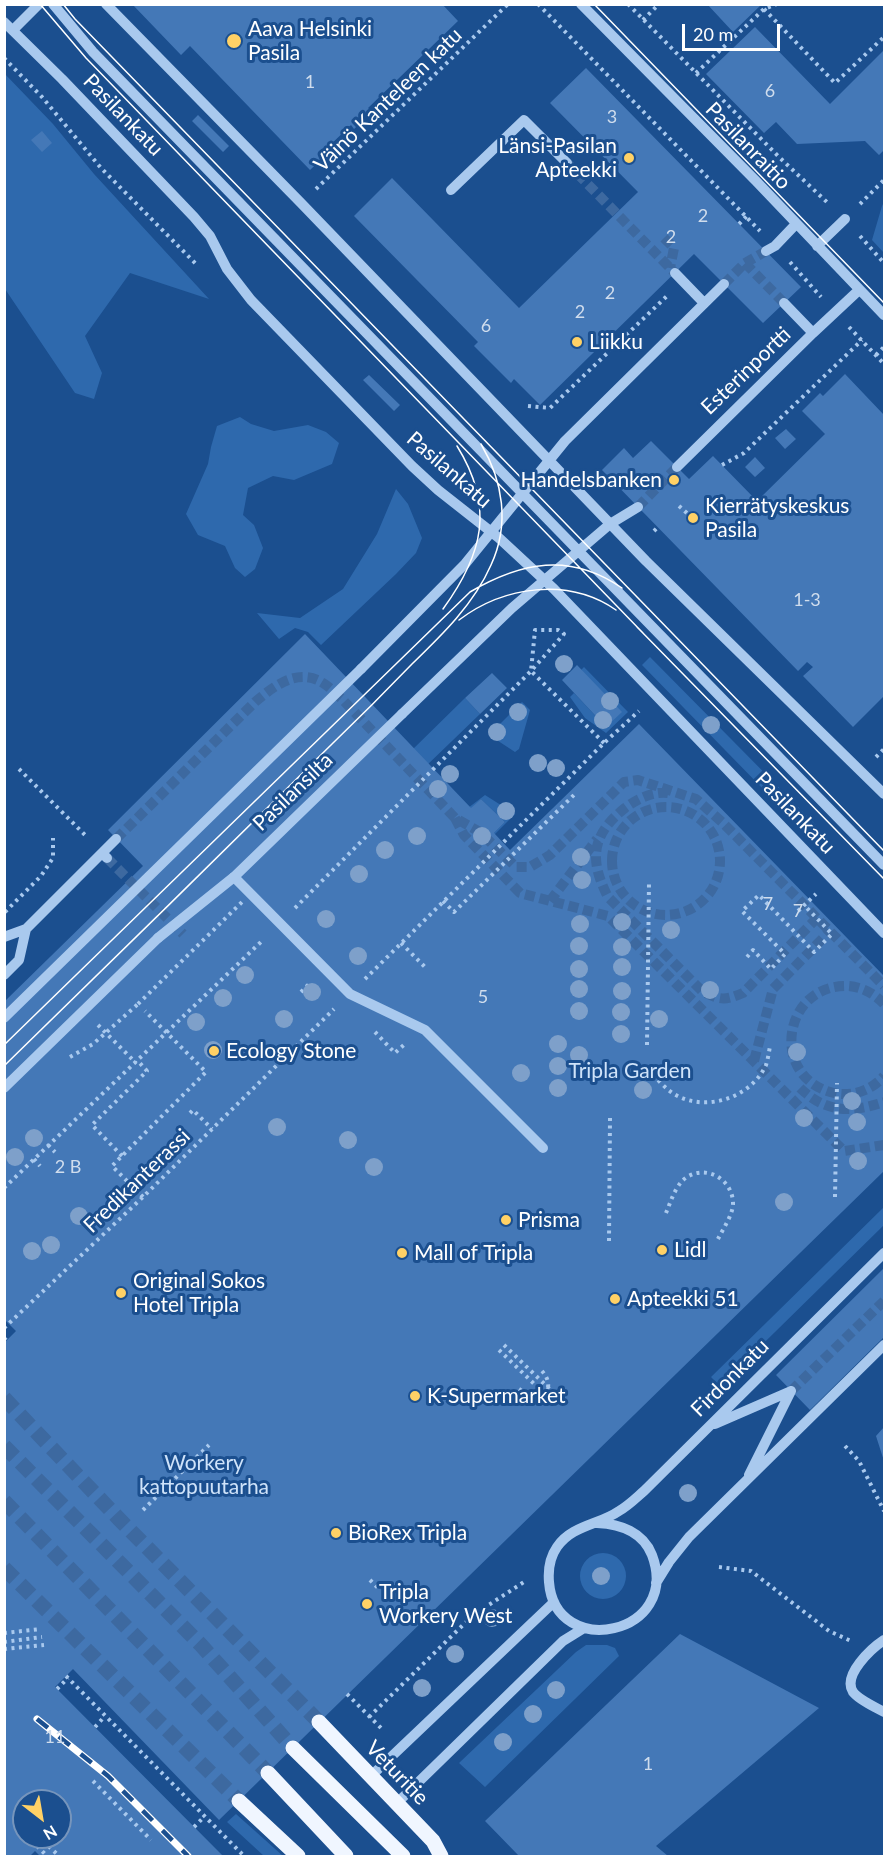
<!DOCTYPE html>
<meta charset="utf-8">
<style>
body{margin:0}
#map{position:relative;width:889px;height:1861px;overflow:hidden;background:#1b4f8f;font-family:Lato,sans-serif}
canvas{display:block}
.frame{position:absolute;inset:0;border:6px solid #fff;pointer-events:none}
.north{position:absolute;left:12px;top:1789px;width:60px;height:60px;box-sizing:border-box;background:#1b4f8f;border:2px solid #7695bc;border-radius:50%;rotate:149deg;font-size:16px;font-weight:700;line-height:24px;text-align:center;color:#fff}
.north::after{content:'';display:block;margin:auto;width:21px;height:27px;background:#ffd166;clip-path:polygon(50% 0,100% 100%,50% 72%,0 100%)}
.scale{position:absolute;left:682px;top:24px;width:98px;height:27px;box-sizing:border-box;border:3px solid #fff;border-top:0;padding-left:8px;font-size:18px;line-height:21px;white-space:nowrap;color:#fff;-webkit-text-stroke:4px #1b4f8f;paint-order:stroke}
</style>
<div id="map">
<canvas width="889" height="1861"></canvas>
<div class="frame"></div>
<div class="north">N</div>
<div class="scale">20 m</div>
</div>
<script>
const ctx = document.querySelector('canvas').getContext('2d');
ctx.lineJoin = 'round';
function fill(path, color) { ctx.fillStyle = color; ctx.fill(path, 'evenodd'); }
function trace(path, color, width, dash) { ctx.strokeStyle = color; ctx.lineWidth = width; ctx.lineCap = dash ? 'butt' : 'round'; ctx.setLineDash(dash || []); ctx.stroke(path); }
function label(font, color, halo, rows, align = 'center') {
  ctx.font = font + ' Lato,sans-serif'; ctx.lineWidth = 6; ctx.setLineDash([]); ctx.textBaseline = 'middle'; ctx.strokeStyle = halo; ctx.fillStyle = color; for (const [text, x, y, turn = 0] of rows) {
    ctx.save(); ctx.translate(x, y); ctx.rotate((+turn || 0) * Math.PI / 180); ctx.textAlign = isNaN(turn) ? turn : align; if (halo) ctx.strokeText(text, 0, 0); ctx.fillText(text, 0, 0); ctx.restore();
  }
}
fill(new Path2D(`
 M4 73 53 124 94 174 209 299 130 273 85 336 102 373 94 399 75 393 5 289Z
 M884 202V253L872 240 882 206Z
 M240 417 251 424 274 431 308 425 326 432 339 443 332 464 294 480 273 476 248 488 243 515 254 525 263 548 255 569 245 577 235 568 225 546 198 535 186 514 208 464 211 447 217 426Z
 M396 489 408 504 422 538 416 553 396 574 321 645 308 632 295 628 279 639 257 613 300 618 343 589 377 534Z
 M650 657 816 825 807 834 642 665Z
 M584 667 628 712 606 733 585 718 570 697 574 693 606 727 581 670Z
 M465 698 480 714 424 768 409 753Z
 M522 702 530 710 519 749 515 752 489 735Z
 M485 795 515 814 480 849 467 811 468 808ZM481 799 505 822 493 834 469 811Z
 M884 1207V1225L720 1386 711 1377Z
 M580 1576a23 23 0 1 1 46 0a23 23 0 1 1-46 0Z
 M586 1645H607L615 1648 619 1656 485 1787 459 1763 576 1652Z
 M236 1814 283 1856H264L227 1822Z`), '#2e69ad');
fill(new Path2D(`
 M132 4H442L458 21 368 108 372 112 354 129 351 125 326 149 329 152 310 170 190 46 181 55Z
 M707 4H762L733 32Z
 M755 27 830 104 884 50V150L879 155 865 141 797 144 776 122 764 133 706 74Z
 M586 68 801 287 763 323 694 254 540 405 514 379 511 383 474 346 478 342 354 216 392 178 519 308 638 192 550 103Z
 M198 115 229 146 223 152 192 121Z
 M42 131 52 143 42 152 31 140Z
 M845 374 884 415V696L853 727 803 676 813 667 807 662 798 671 602 470 624 448 633 458 651 441 689 479 713 456 757 501 825 434 802 411 820 393 823 396Z
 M369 375 400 405 394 411 363 380Z
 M786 429 796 439 785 449 775 438Z
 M755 457 765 468 755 477 745 467Z
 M305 634 471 808 481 799 505 822 494 833 510 850 639 724 884 976V1171L219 1820 73 1669 55 1687 223 1856H40L35 1851 30 1856H4V1343L16 1331 4 1319V1002L143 866 108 830ZM24 1801H60V1837H24Z
 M577 665 622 712 606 727 562 680Z
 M492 673 507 688 480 714 465 698Z
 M884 1268V1337L810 1410 776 1375Z
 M884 1427V1461L876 1436Z
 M680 1634 819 1708 656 1846 668 1856H519L485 1821Z`), '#4478b7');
trace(new Path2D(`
 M567 163 675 273
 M664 238 674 248 670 268
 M745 263 766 251
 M724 284 745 263 784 303
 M638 507 677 467
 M668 793C653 791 637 799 625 808 591 835 589 860 608 897L702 991C720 1000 724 1001 743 993L817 918
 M612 861a54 54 0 1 1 108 0a54 54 0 1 1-108 0Z
 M455 818 464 835 520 893 608 916 844 1151 884 1145
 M116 839 255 702C274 686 298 667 323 683 330 687 336 694 342 699L455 818 480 832 516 867H530L550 855 624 782 638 780 696 799 722 822 884 986
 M107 858 183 934
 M550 901 597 839
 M884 1004C875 994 862 987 848 986 782 984 769 1078 834 1093 853 1097 872 1090 884 1076
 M754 1061 773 989 830 931
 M800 1088C826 1113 851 1113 884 1102
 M791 1391 884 1301`), '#3d69a0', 10, [10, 5]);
trace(new Path2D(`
 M4 1398 119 1519 319 1722
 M4 1446 201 1645 293 1748
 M4 1501 268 1773
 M4 1568 239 1801`), '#3d69a0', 15, [15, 8]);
trace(new Path2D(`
 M538 4 760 231
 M628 4 780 158 830 205
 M764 9 835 83 884 37
 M643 20 659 4
 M4 58 42 97 101 168 198 266
 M696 73 764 9 777 4
 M316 189 508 4
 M860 204 884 180
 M739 224 747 216
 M860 236 884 263
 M790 262 821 297
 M849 327 884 364
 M876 355 884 347
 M528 406 550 408 667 296
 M722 465 744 453 862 340
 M679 506 688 514
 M654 531 658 527
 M876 757 884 749
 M19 769 87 837
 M443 901 454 912 575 794
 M295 908 531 671 564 634 558 630H535L531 671 604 743
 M798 911 816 894
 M5 912 41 876 53 858V838
 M401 943 427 969
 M747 957 753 950 771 969 785 954 742 911 759 895 814 952 832 934 804 905
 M365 979 604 743 639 711
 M301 992 310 983
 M98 1025 136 1063
 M375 1032 395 1053 406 1043
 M647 1045 649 883
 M70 1057 93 1044 138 1004
 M653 1075C659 1081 666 1089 674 1094 705 1113 751 1098 766 1065 768 1059 769 1052 770 1046
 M190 1113 193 1110 212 1129
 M48 1145 55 1152
 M122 1156 92 1125 147 1071 138 1061
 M34 1159 40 1166
 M4 1188 264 939
 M143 1197 112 1166 206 1072 145 1011
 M835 1197 837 1083
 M666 1213C671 1201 676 1184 687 1177 708 1164 734 1181 733 1205 732 1216 723 1229 718 1239
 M609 1241 610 1118
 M4 1328 143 1197 334 1009
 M4 1338 7 1341
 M504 1345 560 1399
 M499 1350 555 1404
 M519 1389 534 1399C551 1396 552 1381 541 1370
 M845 1446 859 1461 884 1511
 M143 1510 209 1445
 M719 1567 751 1571 829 1631 851 1641
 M370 1580 379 1589
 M4 1633 41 1629
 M4 1642 42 1637
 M4 1649 44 1645
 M66 1676 244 1856
 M57 1689 68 1678
 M347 1694 381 1728
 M369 1717 465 1623 481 1610 527 1580
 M95 1727 105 1716
 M93 1781 151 1840
 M194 1827 204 1817
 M43 1841 59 1856
 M37 1846 47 1856`), '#a9c9ee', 4, [3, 4.5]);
trace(new Path2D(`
 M53 4 93 52 884 865
 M106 4 301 203 646 561 884 794
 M581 4 756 181 884 315
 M4 22 62 79 194 217 210 236 227 269 251 300 412 466 438 490 499 538 554 589 884 933
 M13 30 39 4
 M451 190 524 120 567 163
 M817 246 845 219
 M766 251 775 246 796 224
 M675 273 704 303
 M813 333 859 290
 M677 467 813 333 784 303
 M361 669 465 564 565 441 724 284
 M402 714 512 608 610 524 638 507
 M107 858 102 853 116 839
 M234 877 350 994 425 1030 543 1148
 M4 937 26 929 102 853
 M4 975 19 960 26 929
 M4 1088 158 938
 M715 1424 791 1391
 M749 1475 791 1391
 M597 1523C620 1524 643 1532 652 1555 682 1635 555 1661 549 1582 548 1570 550 1557 557 1547 572 1525 599 1525 619 1511 628 1506 636 1498 644 1491L884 1253
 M656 1583 669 1562 689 1537 884 1345
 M884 1640C872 1648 842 1675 853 1692 859 1700 875 1707 884 1712
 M371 1776 554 1602
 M397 1803 563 1641 584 1628`), '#a9c9ee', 10);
trace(new Path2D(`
 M319 1722 433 1841 441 1856
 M293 1748 403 1856
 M268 1773 346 1856
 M239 1801 298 1856`), '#f0f6ff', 15);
trace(new Path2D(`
 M40 4 86 58 643 633
 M63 4 75 19 884 851
 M594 4 884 303
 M443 609C483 554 495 507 457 446
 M459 620C504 586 568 577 616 610
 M637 627 884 879
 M4 1045 470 592C521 562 570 552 622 588
 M4 1066C114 959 223 852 332 744 359 718 386 691 412 664 442 635 474 604 491 565 510 524 503 481 481 444`), '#fff', 1.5);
const rail = new Path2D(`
 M37 1719 108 1776 188 1856`);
trace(rail, '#fff', 7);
trace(rail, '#1b4f8f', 4.5, [14]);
trace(new Path2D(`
 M138 1004 242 902`), '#a9c9ee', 4, [3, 4.5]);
trace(new Path2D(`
 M158 938 234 877 402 714
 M4 1018 361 669`), '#a9c9ee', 10);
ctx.fillStyle = '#7ea0ca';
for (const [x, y] of [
 [564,664],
 [610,701],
 [518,712],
 [603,720],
 [711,725],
 [497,732],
 [538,763],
 [556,768],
 [450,774],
 [438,789],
 [506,811],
 [417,836],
 [482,836],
 [385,850],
 [581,857],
 [359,874],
 [582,880],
 [326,919],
 [622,922],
 [580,924],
 [671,930],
 [579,946],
 [622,947],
 [358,956],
 [622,967],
 [579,969],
 [245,975],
 [579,989],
 [710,990],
 [622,991],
 [312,992],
 [223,998],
 [579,1011],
 [621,1012],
 [284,1019],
 [659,1019],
 [196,1022],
 [621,1034],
 [558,1044],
 [213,1050],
 [797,1052],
 [579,1055],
 [558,1066],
 [521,1073],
 [558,1088],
 [643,1090],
 [852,1101],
 [804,1118],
 [857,1122],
 [277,1127],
 [34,1138],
 [348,1140],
 [15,1157],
 [858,1161],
 [374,1167],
 [784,1202],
 [79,1216],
 [51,1245],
 [32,1251],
 [688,1493],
 [601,1576],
 [492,1618],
 [455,1654],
 [422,1688],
 [556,1690],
 [533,1714],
 [503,1742]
]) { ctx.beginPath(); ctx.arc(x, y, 9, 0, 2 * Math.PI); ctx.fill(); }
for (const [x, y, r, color] of [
 [234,41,8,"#ffd166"],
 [629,158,6,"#ffd166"],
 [577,342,6,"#ffd166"],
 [674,480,6,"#ffd166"],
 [693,518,6,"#ffd166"],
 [214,1051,6,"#ffd166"],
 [506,1220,6,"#ffd166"],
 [662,1250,6,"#ffd166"],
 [402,1253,6,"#ffd166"],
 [121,1293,6,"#ffd166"],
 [615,1299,6,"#ffd166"],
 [415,1396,6,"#ffd166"],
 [336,1533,6,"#ffd166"],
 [367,1604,6,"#ffd166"]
]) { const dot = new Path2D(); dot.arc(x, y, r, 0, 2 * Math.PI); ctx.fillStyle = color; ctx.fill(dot); trace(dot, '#1b4f8f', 2); }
label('18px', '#d0dded', null, [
 ["1",310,82],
 ["6",770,91],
 ["3",612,117],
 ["2",703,216],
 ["2",671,237],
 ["2",610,293],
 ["2",580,312],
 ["6",486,326],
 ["1-3",807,600],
 ["7",768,904],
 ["7",798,911],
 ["5",483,997],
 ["2 B",68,1167],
 ["11",55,1737],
 ["1",648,1764]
]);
label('21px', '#fff', '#1b4f8f', [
 ["Aava Helsinki",248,29],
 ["Pasila",248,53],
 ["Länsi-Pasilan",617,146,"right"],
 ["Apteekki",617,170,"right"],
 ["Liikku",589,342],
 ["Handelsbanken",662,480,"right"],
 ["Kierrätyskeskus",705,506],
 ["Pasila",705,530],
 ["Ecology Stone",226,1051],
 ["Prisma",518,1220],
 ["Lidl",674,1250],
 ["Mall of Tripla",414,1253],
 ["Original Sokos",133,1281],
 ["Hotel Tripla",133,1305],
 ["Apteekki 51",627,1299],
 ["K-Supermarket",427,1396],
 ["BioRex Tripla",348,1533],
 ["Tripla",379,1592],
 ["Workery West",379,1616]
], 'left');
label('21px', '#fff', '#1b4f8f', [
 ["Väinö Kanteleen katu",388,100,-44],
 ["Pasilankatu",123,115,46],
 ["Pasilanraitio",748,146,46],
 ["Esterinportti",746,371,-44],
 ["Pasilankatu",449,470,41],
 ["Pasilansilta",293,792,-44],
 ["Pasilankatu",795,813,46],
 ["Fredikanterassi",137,1181,-44],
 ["Firdonkatu",730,1378,-45],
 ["Veturitie",397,1773,46]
]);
label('21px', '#cfe3fa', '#1b4f8f', [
 ["Tripla Garden",630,1071],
 ["Workery",204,1463],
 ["kattopuutarha",204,1487]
]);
</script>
